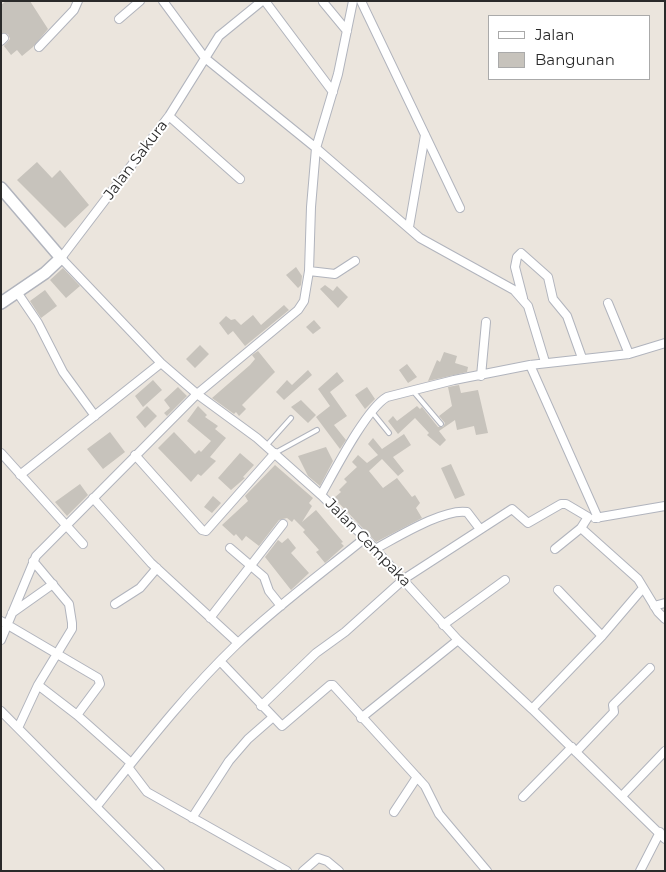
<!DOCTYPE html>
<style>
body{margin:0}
#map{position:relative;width:666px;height:872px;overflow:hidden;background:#ebe5dd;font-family:Montserrat,sans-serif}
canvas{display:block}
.frame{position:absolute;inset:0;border:2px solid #2a2a2a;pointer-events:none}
.legend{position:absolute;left:488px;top:15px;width:162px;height:65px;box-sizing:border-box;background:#fff;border:1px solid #aaa;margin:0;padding:6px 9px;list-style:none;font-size:15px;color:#2a2a2a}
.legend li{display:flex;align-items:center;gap:10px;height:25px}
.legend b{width:25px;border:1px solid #aaa}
</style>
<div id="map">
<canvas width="666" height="872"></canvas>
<div class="frame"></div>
<ul class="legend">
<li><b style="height:6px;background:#fff"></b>Jalan</li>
<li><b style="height:14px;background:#c7c3bc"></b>Bangunan</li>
</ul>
</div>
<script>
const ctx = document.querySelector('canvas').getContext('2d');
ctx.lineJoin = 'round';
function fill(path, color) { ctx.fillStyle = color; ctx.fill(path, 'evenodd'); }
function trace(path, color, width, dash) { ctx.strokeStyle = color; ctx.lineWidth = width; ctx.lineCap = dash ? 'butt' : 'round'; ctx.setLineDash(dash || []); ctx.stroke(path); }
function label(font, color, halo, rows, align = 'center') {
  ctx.font = font + ' Montserrat,sans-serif'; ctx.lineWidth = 4; ctx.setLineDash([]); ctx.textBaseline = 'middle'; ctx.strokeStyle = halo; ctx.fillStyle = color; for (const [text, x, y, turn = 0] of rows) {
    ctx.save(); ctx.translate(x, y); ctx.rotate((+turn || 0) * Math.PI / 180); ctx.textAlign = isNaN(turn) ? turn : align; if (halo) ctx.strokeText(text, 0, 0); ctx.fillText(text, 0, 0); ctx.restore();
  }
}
fill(new Path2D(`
 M6 1H30L48 29 33 47 22 56 17 50 11 55 4 46 10 39 8 34 1 33V5Z
 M37 162 52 178 60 170 89 205 65 228 17 180Z
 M296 267 302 276 301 285 298 288 286 275Z
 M63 268 80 286 66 298 50 280Z
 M325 285 333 291 337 286 348 297 338 308 320 289Z
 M45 290 57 306 41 318 30 301Z
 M284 305 289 310 245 346 233 331 228 335 219 323 226 316 231 320 235 319 241 325 253 315 261 325Z
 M314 320 321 328 313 334 306 327Z
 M200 345 209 354 195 368 186 359Z
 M258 351 275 372 242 405 246 409 239 416 236 412 234 414 212 398 250 365 255 359 252 355Z
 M444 352 457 356 455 363 468 367 467 372 428 381 437 360 440 362Z
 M407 364 417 377 408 383 399 370Z
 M308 370 312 375 284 400 276 392 287 380 292 385Z
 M337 372 344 381 330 392 347 416 334 425 346 440 340 449 316 417 330 406 318 389Z
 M153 380 162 390 143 407 135 396Z
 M459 385 461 393 478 390 488 433 476 435 474 426 457 430 455 420 439 431 446 440 440 446 427 435 429 433 415 418 398 434 388 421 393 416 397 421 417 406 420 409 422 407 438 427H443L445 423 439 416 452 406 448 387Z
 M178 387 187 396 167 416 164 413 170 408 164 400Z
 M367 387 375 399 365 409 355 395Z
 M301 400 316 415 308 423 291 407Z
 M147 406 157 416 145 428 136 417Z
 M198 406 207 415 205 417 218 426 215 429 226 438 210 457 216 461 201 476 198 474 191 482 158 448 174 432 195 454 199 450 201 452 211 441 187 421Z
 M110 432 125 452 103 469 87 449Z
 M404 434 411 445 393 457 404 471 398 476 382 459 369 471 383 488 397 478 412 497 415 495 420 503 416 508 422 518 376 542 334 498 341 492 339 490 347 482 344 479 357 467 352 462 358 455 367 463 378 455 368 444 373 438 382 449Z
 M326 447 333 461 320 486 308 476 298 456Z
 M240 453 254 465 243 477 245 478 231 490 218 478Z
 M451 464 465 495 455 499 441 468Z
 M275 465 313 498 309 503 312 506 302 522 316 510 343 542 341 543 344 546 325 563 316 552 319 550 303 532 305 530 294 519 292 522 287 518 279 520 259 546 246 536 242 541 236 534 234 536 222 525 248 501 245 496Z
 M80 484 88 495 67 516 55 502Z
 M213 496 221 503 212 513 204 507Z
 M288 538 296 548 291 553 309 573 291 590 265 557 278 540 282 543Z`), '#c7c3bc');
const lane = new Path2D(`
 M413 391 441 424
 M372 412 389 433
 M266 446 291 418
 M275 453 317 430`);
const street = new Path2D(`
 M163 1 205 58 316 148 420 238 514 290 528 306 545 362
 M262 1 219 36 169 116 61 258 161 363 197 394 257 438 321 495 365 538 458 640 532 709 665 839
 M265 1 333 92
 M361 1 460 208
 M323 2 347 31
 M119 19 140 1
 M1 41 4 38
 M39 47 74 10 78 1
 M169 116 240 179
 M409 227 425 135
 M309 271 335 274 355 261
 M17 292 38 323 63 372 95 416
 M523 298 515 267 517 257 521 253 548 277 553 299 567 316 582 358
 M608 303 629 354
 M530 365 598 518
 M481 376 486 322
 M1 453 83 544
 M135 455 202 530 206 531 275 453
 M20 475 161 363
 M321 495C334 472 366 409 387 397L454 380 530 365 629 354 665 343
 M93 498 151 563 238 643
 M595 518 665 506
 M230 548 264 577 269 591 281 606
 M375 549C396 538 444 508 467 512L480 529
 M555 549 581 528
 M558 590 602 636
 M115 604 140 588 157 568
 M654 606 665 603
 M12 613 53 584
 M210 618 283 524
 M1 621 98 678 100 684 77 715 38 685 72 629V623L69 604 33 561
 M443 625 505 580
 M1 640 36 556 197 394 298 310 304 301 309 271 311 207 316 148 338 74 353 1
 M220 661 282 726 330 685H333L425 786 439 814 487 871
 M261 706 316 653 345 632 404 579 512 509 528 523 561 504H566L588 517 581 528 638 579 658 612 665 619
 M532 709 602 636 643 588
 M1 711 160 871
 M77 715 131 763
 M361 718 458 640
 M18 728 38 685
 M576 752 614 712 613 705 650 668
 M128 767 147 792 287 871
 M622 796 665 751
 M523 797 572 747
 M97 806C142 750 185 694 236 645 277 606 322 573 365 538
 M394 812 417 777
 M192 818 229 761 248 739 272 718
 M303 871 318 858 327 861 339 871
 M640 871 660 832`);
const secondary = new Path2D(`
 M1 188 61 258 45 273 1 303`);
trace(lane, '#b1b4bd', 6);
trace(street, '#b1b4bd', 10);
trace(secondary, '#b1b4bd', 14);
trace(lane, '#fff', 4);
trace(street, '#fff', 8);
trace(secondary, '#fff', 11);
label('15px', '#2a2a2a', '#fff', [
 ["Jalan Sakura",136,160,-53],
 ["Jalan Cempaka",368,543,46]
]);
</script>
